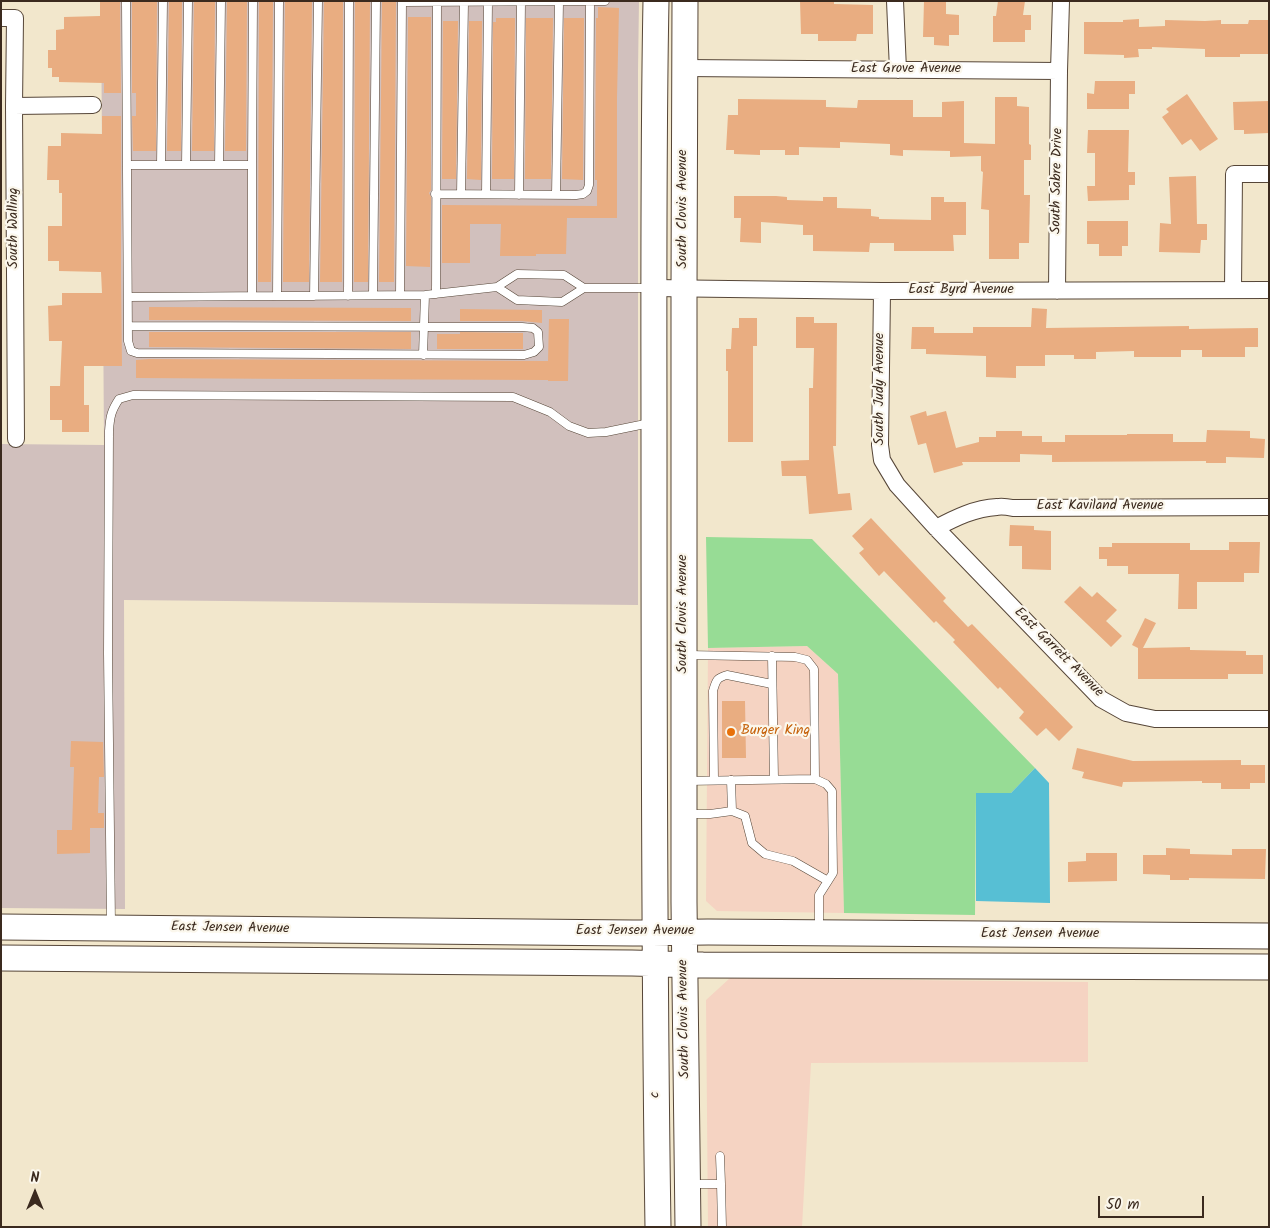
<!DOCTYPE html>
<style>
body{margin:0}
#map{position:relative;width:1270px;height:1228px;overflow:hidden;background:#f2e7cc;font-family:Kalam,sans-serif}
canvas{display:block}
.frame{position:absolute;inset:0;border:2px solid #3b2a1e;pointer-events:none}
.north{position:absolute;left:10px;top:1168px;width:50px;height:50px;-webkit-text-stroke:4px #fbf7ec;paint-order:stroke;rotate:0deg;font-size:14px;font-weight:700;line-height:20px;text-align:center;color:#3b2a1e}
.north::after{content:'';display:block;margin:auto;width:18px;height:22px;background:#3b2a1e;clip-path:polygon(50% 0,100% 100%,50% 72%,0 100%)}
.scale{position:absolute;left:1098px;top:1196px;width:106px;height:22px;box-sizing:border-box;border:2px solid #3b2a1e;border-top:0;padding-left:6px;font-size:15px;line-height:18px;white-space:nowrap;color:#3b2a1e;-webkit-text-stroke:4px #fbf7ec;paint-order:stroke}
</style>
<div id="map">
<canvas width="1270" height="1228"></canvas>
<div class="frame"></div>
<div class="north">N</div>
<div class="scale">50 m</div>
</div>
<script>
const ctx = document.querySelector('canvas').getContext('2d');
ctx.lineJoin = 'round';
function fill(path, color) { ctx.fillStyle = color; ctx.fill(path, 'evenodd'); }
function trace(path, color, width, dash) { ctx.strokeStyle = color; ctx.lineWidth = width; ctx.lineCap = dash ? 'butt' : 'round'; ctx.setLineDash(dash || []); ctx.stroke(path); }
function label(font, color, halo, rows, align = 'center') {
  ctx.font = font + ' Kalam,sans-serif'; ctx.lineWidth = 4.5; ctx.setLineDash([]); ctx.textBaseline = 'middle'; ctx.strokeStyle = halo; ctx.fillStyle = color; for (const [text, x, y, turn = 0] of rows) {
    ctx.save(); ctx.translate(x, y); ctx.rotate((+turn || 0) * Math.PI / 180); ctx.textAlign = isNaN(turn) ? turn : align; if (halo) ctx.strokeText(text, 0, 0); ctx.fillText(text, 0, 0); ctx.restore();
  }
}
fill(new Path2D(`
 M807 646 838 674 844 913 717 911 706 901 708 648Z
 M730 978 1088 982V1062L811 1063 802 1227H708L706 1000Z`), '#f5d3c2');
fill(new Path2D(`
 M101 1H639L638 71V605L124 600 125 909 1 908V444L104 445Z`), '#d1c0bd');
fill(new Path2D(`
 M706 537 812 539 1035 768 1011 793H976L975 915 844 913 838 674 807 646 708 648Z`), '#97dc95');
fill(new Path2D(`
 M1035 768 1049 783 1050 903 976 901V793H1011Z`), '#57bfd4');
fill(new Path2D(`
 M100 1H120L121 93H104V83L59 82V77H52V68H48V50H56V30L64 29V17L100 16Z
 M132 1H157L156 151H133L132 116H136V93H132Z
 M169 1H182L181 151H167Z
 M194 1H215L214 151H192Z
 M227 1H247L246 151H225Z
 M259 1H273L271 282H258Z
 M285 1H312L309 282H283Z
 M324 1H343L342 282H320Z
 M355 1H370L368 282H354Z
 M382 1H396L394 282H379Z
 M800 1H834V4L873 5V34H857L856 41H818V34H801Z
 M924 1H946V14L959 15V35H949V46L934 45V37H923Z
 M998 1H1025L1023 15H1031V30H1025V42H993V16H996Z
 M598 7 619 8 617 98V218H567L566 254H536V256H500L501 224H470V263H442V205L597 206V180H595L596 18H598Z
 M408 17H431V190L429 193 431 197 430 267 406 266Z
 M496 18H515L514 179H492L493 22H496Z
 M526 18H553L551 179H525Z
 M564 18H584L583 180 562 179Z
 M1139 19V27L1165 26V20L1205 21 1221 20V24H1248L1249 20H1269V54H1240V57H1205V49L1152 47V49H1138L1139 57 1124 58V55L1084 54V22H1123V20Z
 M443 21H458L456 179H442Z
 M469 21H482L481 180 467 179Z
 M1095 81H1135V94H1129V109H1087V93L1094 94Z
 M1187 94 1218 139 1200 151 1191 139 1182 145 1162 117 1169 112 1166 109Z
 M995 97H1017V106L1029 107V144L1031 145V160H1024V195H1030L1029 243H1019V259H989V210L981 209 983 172 981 171V156L950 157V151L903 150V156L890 155V144L840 142V148L799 147V155H785V150H760V155L734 154V150H726L728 115H738V99L826 100V107L857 108 858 100H913V117H942V102L964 101V143L995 144Z
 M1269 101V133L1244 134V130H1234L1233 102Z
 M102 116H121V276L122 366H84V405H89V432H62V420H50V386H60L62 341H49L48 306 62 305V293H102L101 272 59 271V261H48V226H62V193H59V180H47L48 146H61V133L102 134Z
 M1088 130H1129L1128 172H1135V185H1129V200L1088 201 1087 186H1095V153H1087Z
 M1196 176 1197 224H1207V240H1201L1200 253 1159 252 1160 223 1171 224 1169 177Z
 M734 196H776L787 197V200L823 201V197H837V208L871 209V216L879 217V219L931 220V197H944V202H966V235H953L954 251H894V243H870L869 252 813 251V235H803V225L761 222V243L740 242 741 218H734Z
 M1087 221H1128V246H1122V256H1099V244H1087Z
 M149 307 411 308V321L149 320Z
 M1032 308 1047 309 1046 328 1189 326V329L1258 328V347H1245V357H1202V350H1181V357H1134V351L1096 352V359H1074V355H1045V366H1016V378L986 377V356L926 354V349H911L912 327H934V333H973V327H1031Z
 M460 309 542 310V323L522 321H460Z
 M796 317H814V323H837L836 446H833L838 494 850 493 852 510 809 514 806 476H782L781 461 809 460V388H813L814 348H796Z
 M739 318H757V346H753V442H728V371H726V349H731L732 328H739Z
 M549 319H569L568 381H548V380L302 379 136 378V360L149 359 548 361Z
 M149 332H411V349L149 347Z
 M460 332 523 333V349H437V334H460Z
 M926 411 927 416 946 411 956 448 979 442V437H996V431H1022V436H1042V442H1065V435H1127V434H1173V442H1206L1207 430 1250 431V438L1265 439 1264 458 1226 457V463H1206V461L1052 462V455L1020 454V462H962L963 465 934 473 926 443 918 445 910 416Z
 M871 518 946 598 943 601 968 627 972 624 1073 727 1059 741 1046 728 1037 736 1019 718 1024 712 1000 687 998 689 953 642 955 640 936 621 934 623 884 571 879 576 859 553 864 549 852 536Z
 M1010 525 1034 526V530L1051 531V570L1022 569V546H1009Z
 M1229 542H1260L1259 573H1244V582H1197V609H1178L1179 574H1128V566H1107V559H1099V547H1112V543H1190V550H1229Z
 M1080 586 1092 597 1097 592 1117 610 1106 621 1122 636 1111 647 1064 602Z
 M1145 618 1156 623 1143 648 1190 647V650L1246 651V655H1263V674H1228V679H1138V648L1132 645Z
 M722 701H745L746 758H722Z
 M71 741 103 742 104 777H99L98 813H104V828H90V853L57 854V830H72L74 767H70Z
 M1077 748 1133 761 1241 760V765H1265V783H1250V789H1221V783H1202V781L1123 782 1122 787 1082 778 1084 772 1072 769Z
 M1166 848 1190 849V854L1232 855V849H1266L1265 879 1189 878V880H1170V875L1143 874V855H1166Z
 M1086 853H1117V881L1068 882V862L1086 861Z`), '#e9ad81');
const lane = new Path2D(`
 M126 1 128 341 131 351 137 353 524 355 534 352 539 347 538 332 533 328 522 327 128 326
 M402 2 605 1
 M127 165H252L253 1
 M161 165 163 1
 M186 165 188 1
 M219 165 221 1
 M435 194 576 195 583 194 587 191 589 185 590 2
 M461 194 464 2
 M486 194 488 2
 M519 195 521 2
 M556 195 559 2
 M497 287 517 300 562 302 584 288H651
 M436 294 437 2
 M373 295 376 1
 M400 295 402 1
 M252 296V165
 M277 296 279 1
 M314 296 318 1
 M348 296 349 1
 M128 297 425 295 497 287 517 274 564 275 584 288
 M423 355 425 295
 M688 655 795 657 807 660 814 669 815 779
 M772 656 774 779
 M714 780 713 691C716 681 716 678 727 675L772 684
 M731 780 732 811
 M686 781 815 779 826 784 832 791 833 873 819 895V930
 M687 814H710L732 811 745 816 752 843 765 854 793 861 828 881
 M111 924 108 653 109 431C110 417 111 411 119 399L133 395 513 397 550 412 569 426 588 433 606 432 650 423
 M720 1156 721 1184
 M692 1184H721L722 1227`);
const street = new Path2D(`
 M895 1 898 70
 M1 18H15L14 106 16 439
 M684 68 1059 71 1061 1
 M14 106 93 105
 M653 288 882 291 1269 290
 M1233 290 1234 174H1269
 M882 291 880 445 882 460 897 485 936 528 1101 699 1126 713 1155 719H1269
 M1057 291 1059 71
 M936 528C955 518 975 508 997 507 1002 506 1008 507 1013 508L1269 507`);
const primary = new Path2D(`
 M656 1C653 155 654 309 654 463 654 718 654 972 658 1227
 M685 1 684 290V902L688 1227
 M1 927 633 933 708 932 1269 936
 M1 958 632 963 703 965 1269 967`);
trace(lane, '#564638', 9);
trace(street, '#564638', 18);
trace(primary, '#564638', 27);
trace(lane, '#fff', 8);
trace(street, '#fff', 16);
trace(primary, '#fff', 25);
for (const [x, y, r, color] of [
 [731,732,5,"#e8710a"]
]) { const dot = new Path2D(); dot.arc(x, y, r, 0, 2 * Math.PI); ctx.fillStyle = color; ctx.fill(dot); trace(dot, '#fbf7ec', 2); }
label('14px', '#3b2a1e', '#fbf7ec', [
 ["East Grove Avenue",906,70],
 ["South Sabre Drive",1058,181,-89],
 ["South Clovis Avenue",684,209,-90],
 ["South Walling",15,228,-90],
 ["East Byrd Avenue",961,291],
 ["South Judy Avenue",881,389,-90],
 ["East Kaviland Avenue",1100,507],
 ["South Clovis Avenue",684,614,-90],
 ["East Garrett Avenue",1058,653,45],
 ["East Jensen Avenue",230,929,1],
 ["East Jensen Avenue",635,932],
 ["East Jensen Avenue",1040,935],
 ["South Clovis Avenue",685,1019,-91],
 ["c",656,1095,-91]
]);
label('14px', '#c56008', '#fbf7ec', [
 ["Burger King",741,732]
], 'left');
</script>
